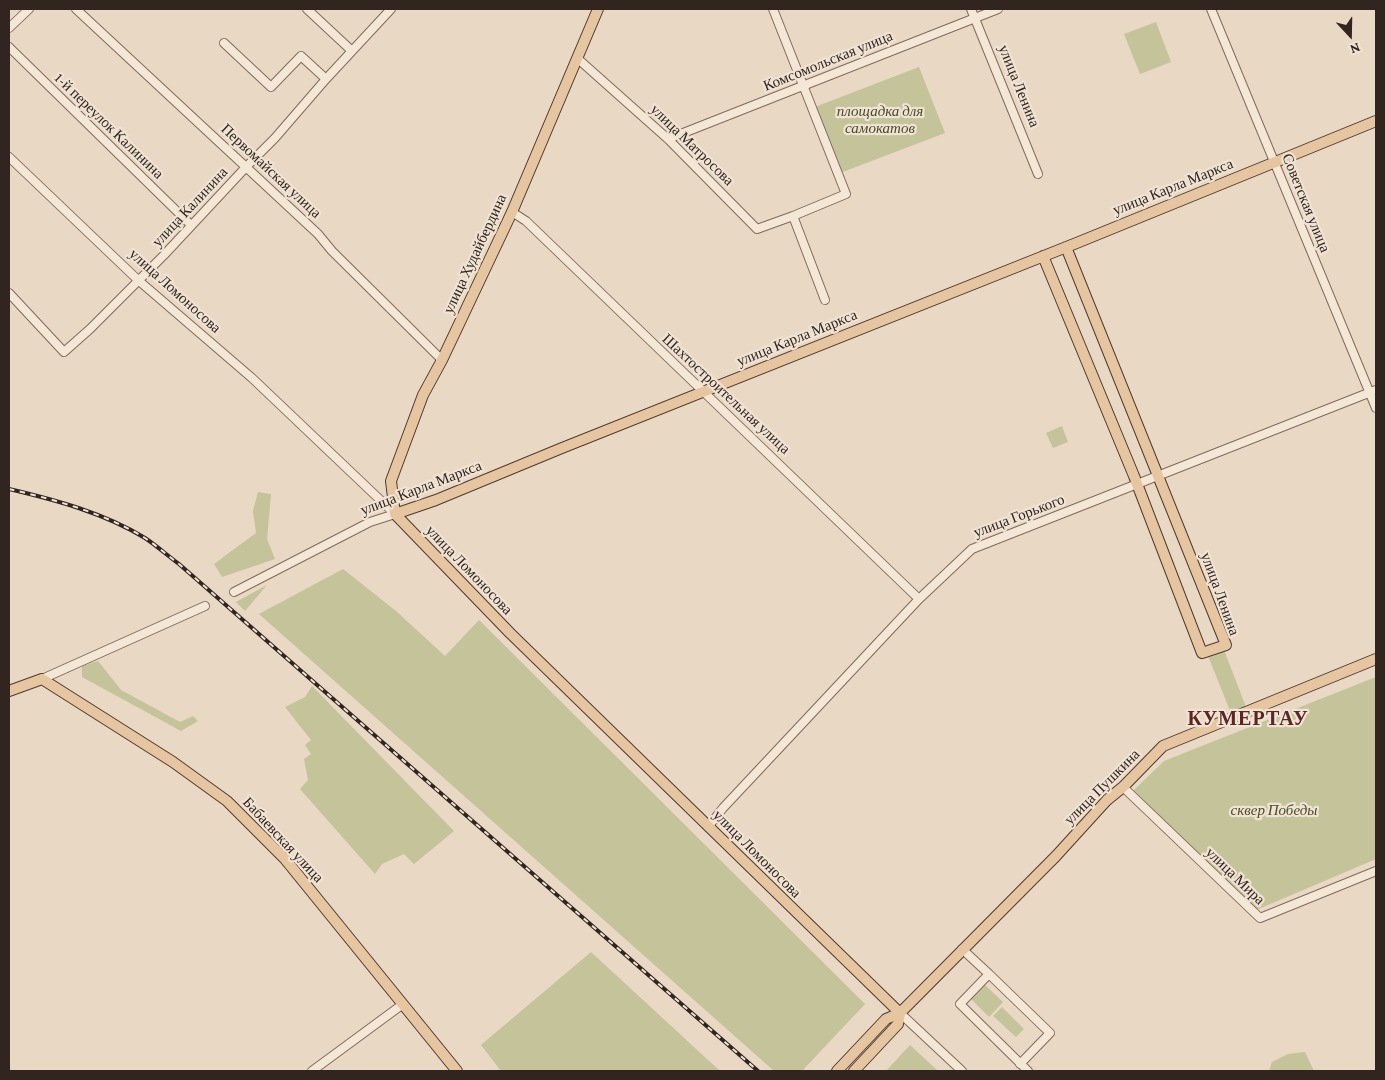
<!DOCTYPE html>
<meta charset="utf-8">
<style>
body{margin:0}
#map{position:relative;width:1385px;height:1080px;overflow:hidden;background:#e8d8c4;font-family:"Crimson Pro",serif}
canvas{display:block}
.frame{position:absolute;inset:0;border:10px solid #32251f;pointer-events:none}
.north{position:absolute;left:1325px;top:10px;width:50px;height:50px;-webkit-text-stroke:4px #f0e3d3;paint-order:stroke;rotate:159deg;font-size:14px;font-weight:700;line-height:20px;text-align:center;color:#32251f}
.north::after{content:'';display:block;margin:auto;width:18px;height:22px;background:#32251f;clip-path:polygon(50% 0,100% 100%,50% 72%,0 100%)}
</style>
<div id="map">
<canvas width="1385" height="1080"></canvas>
<div class="frame"></div>
<div class="north">N</div>
</div>
<script>
const ctx = document.querySelector('canvas').getContext('2d');
ctx.lineJoin = 'round';
function fill(path, color) { ctx.fillStyle = color; ctx.fill(path, 'evenodd'); }
function trace(path, color, width, dash) { ctx.strokeStyle = color; ctx.lineWidth = width; ctx.lineCap = dash ? 'butt' : 'round'; ctx.setLineDash(dash || []); ctx.stroke(path); }
function label(font, color, halo, rows, align = 'center') {
  ctx.font = font + ' "Crimson Pro",serif'; ctx.lineWidth = 4.5; ctx.setLineDash([]); ctx.textBaseline = 'middle'; ctx.strokeStyle = halo; ctx.fillStyle = color; for (const [text, x, y, turn = 0] of rows) {
    ctx.save(); ctx.translate(x, y); ctx.rotate((+turn || 0) * Math.PI / 180); ctx.textAlign = isNaN(turn) ? turn : align; if (halo) ctx.strokeText(text, 0, 0); ctx.fillText(text, 0, 0); ctx.restore();
  }
}
fill(new Path2D(`
 M1156 22 1171 62 1140 74 1124 34Z
 M919 67 945 133 840 173 815 107Z
 M1062 426 1068 442 1053 448 1046 433Z
 M258 492 271 494 267 539 275 559 222 577 214 564 256 533 253 511Z
 M343 569 396 611 445 656 479 620 865 1004 802 1071H774L259 614Z
 M267 585 245 611 236 602Z
 M1224 650 1246 707 1231 713 1208 656Z
 M98 661 121 690 180 722 193 716 198 721 181 731 82 677V666Z
 M1376 677V859L1254 911 1130 794 1164 761Z
 M312 686 454 831 414 864 404 854 382 864 375 874 300 789 308 780 304 759 311 754 305 745 311 740 285 707 305 697Z
 M591 952 720 1071H501L481 1045Z
 M984 984 1003 1002 989 1017 970 998Z
 M1002 1007 1024 1029 1016 1037 993 1016Z
 M910 1045 938 1071H886Z
 M1305 1052 1314 1071H1269L1272 1062 1288 1054Z`), '#c4c39a');
const minor = new Path2D(`
 M76 9 318 234 332 251 442 360
 M307 9 352 51
 M773 9 846 194 793 216
 M971 9 1038 174
 M1211 9 1376 408
 M9 28 29 9
 M224 43 271 87 301 56 326 79
 M9 47 191 225
 M577 58 668 139 757 229 793 216 825 300
 M668 139 998 9
 M9 157 138 280 252 378 395 514
 M512 212 526 221 919 599
 M9 293 64 352 90 329 164 255 247 166 275 138 326 79 391 9
 M234 592 370 522 395 514
 M42 679 205 606
 M1123 787 1260 918 1376 871
 M708 827 723 808 919 599 972 549 1376 390
 M962 949 989 974 960 1004 1028 1071
 M989 974 1050 1033 1020 1064
 M900 1013 962 1071
 M312 1071 403 1004`);
const major = new Path2D(`
 M1043 256 1134 476 1202 653 1226 645 1066 247
 M395 514 436 500 562 448 1079 242 1376 121
 M395 514 510 633 900 1013
 M395 514 391 481 423 395 442 360 512 212 598 9
 M9 691 42 679 173 762 227 801 285 859 457 1071
 M837 1071 886 1019 900 1013 1056 856 1107 800 1123 787 1163 746 1376 659
 M854 1071 898 1024 900 1013`);
trace(minor, '#806a5d', 10);
trace(major, '#4e3a31', 12);
trace(minor, '#f4e7d6', 8);
trace(major, '#e6c6a0', 10);
const rail = new Path2D(`
 M9 489C56 500 104 513 145 538 157 546 168 556 179 564L758 1071`);
trace(rail, '#32251f', 4);
trace(rail, '#f0e3d3', 2, [5.5]);
label('15px', '#32251f', '#f0e3d3', [
 ["Комсомольская улица",828,61,-22],
 ["улица Ленина",1019,86,68],
 ["1-й переулок Калинина",109,126,44],
 ["улица Матросова",692,145,44],
 ["Первомайская улица",271,171,43],
 ["улица Карла Маркса",1173,187,-22],
 ["Советская улица",1306,203,68],
 ["улица Калинина",190,207,-47],
 ["улица Худайбердина",475,254,-65],
 ["улица Ломоносова",175,291,42],
 ["улица Карла Маркса",797,338,-22],
 ["Шахтостроительная улица",726,394,43],
 ["улица Карла Маркса",421,488,-21],
 ["улица Горького",1019,516,-21],
 ["улица Ломоносова",469,570,46],
 ["улица Ленина",1220,594,70],
 ["улица Пушкина",1102,787,-45],
 ["Бабаевская улица",283,840,47],
 ["улица Ломоносова",757,854,45],
 ["улица Мира",1235,876,44]
]);
label('italic 15px', '#484c28', '#f0e3d3', [
 ["площадка для",880,111],
 ["самокатов",880,128],
 ["сквер Победы",1274,810]
]);
ctx.letterSpacing = '1px';
label('bold 20px', '#592724', '#f0e3d3', [
 ["КУМЕРТАУ",1248,719]
]);
ctx.letterSpacing = '0px';
</script>
